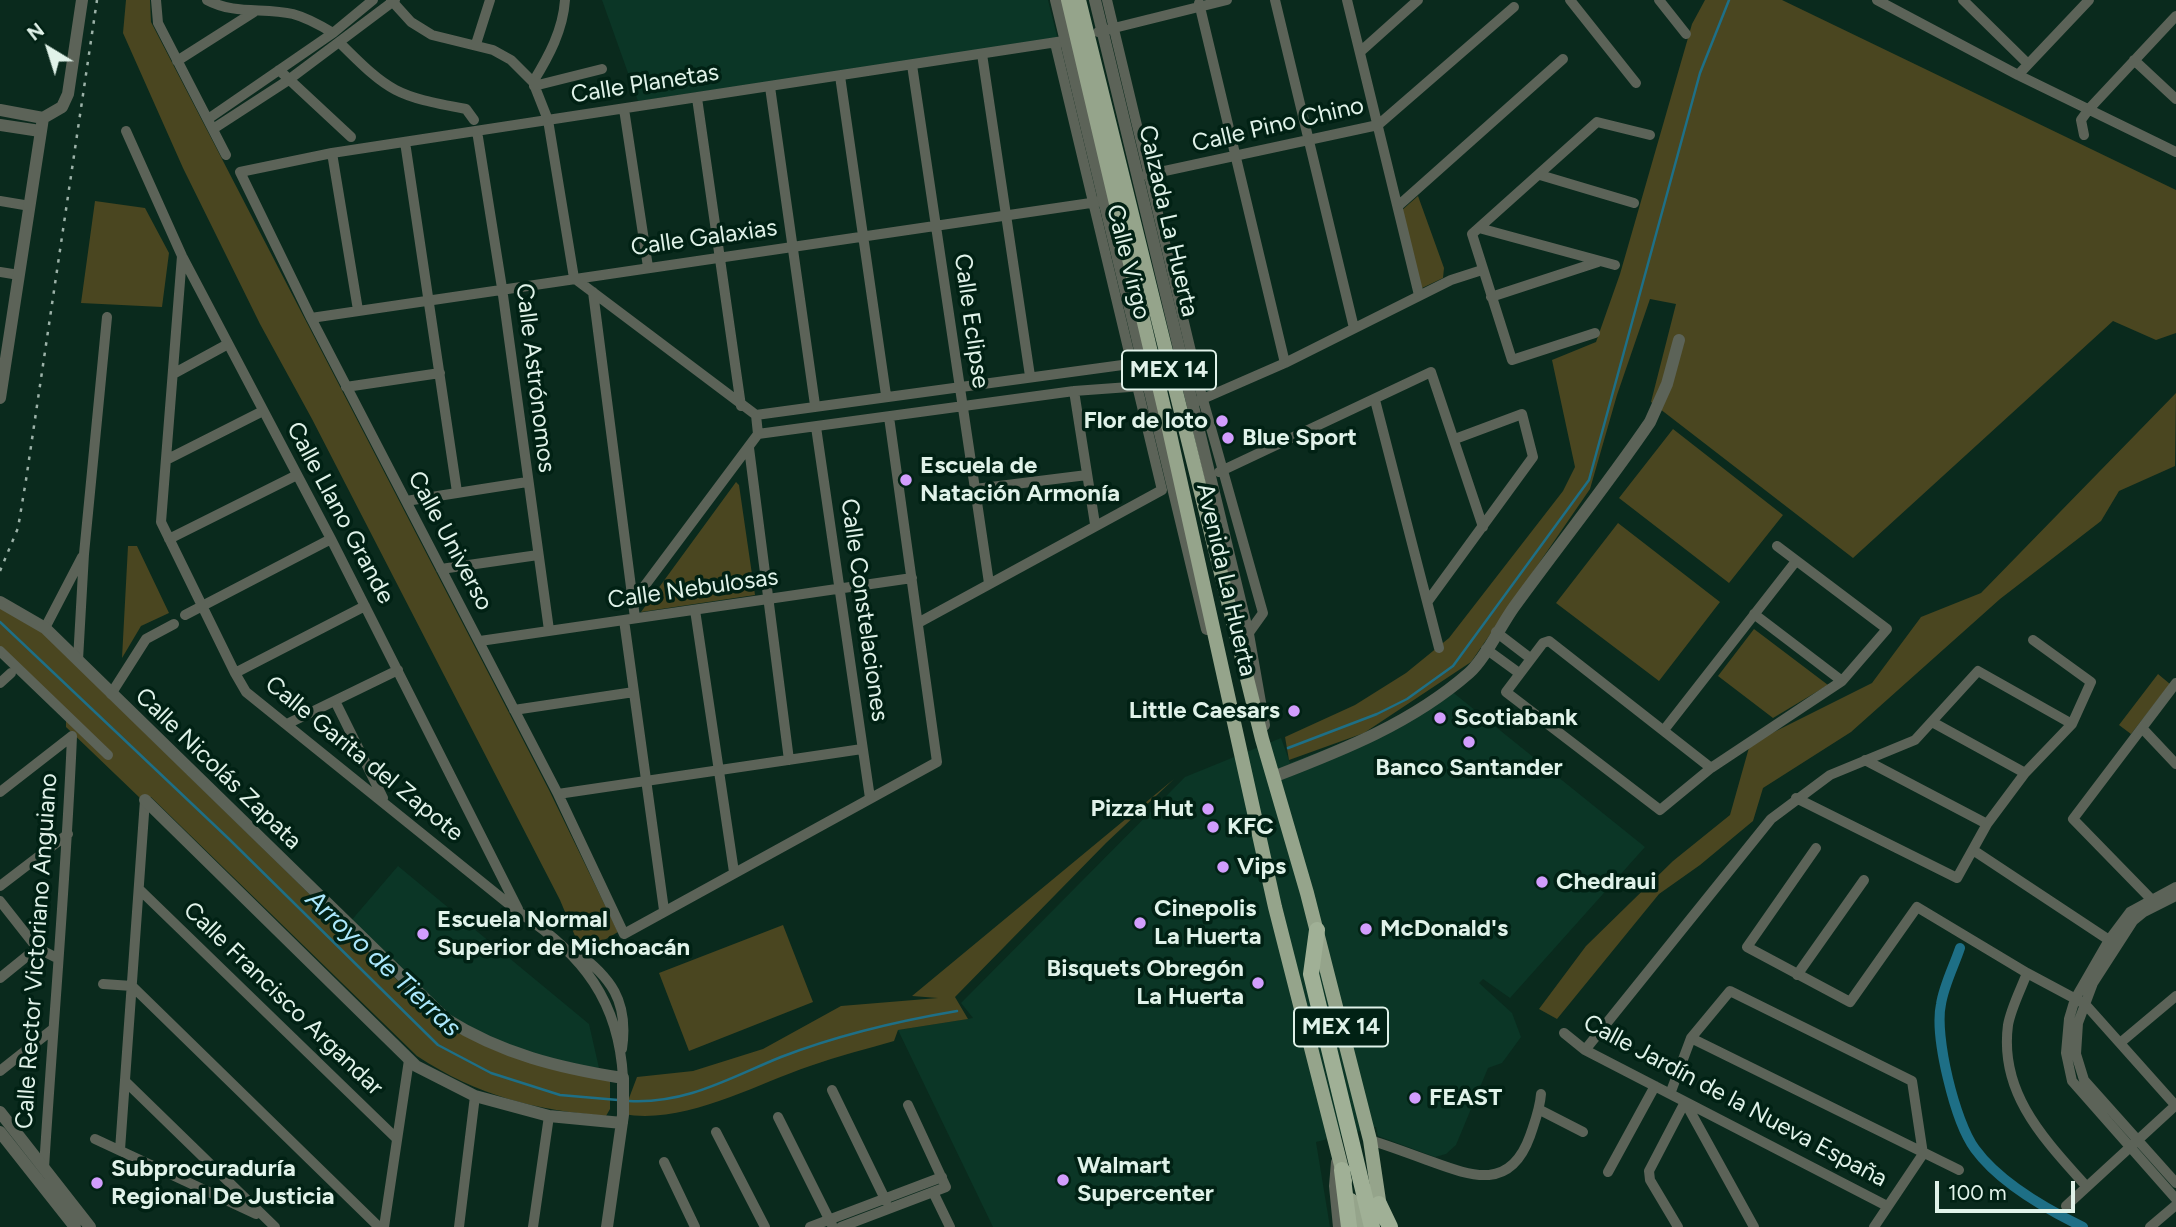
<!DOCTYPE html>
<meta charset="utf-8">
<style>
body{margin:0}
#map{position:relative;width:2176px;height:1227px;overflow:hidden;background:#0a2a1d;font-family:Figtree,sans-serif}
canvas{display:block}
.north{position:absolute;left:14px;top:14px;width:70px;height:70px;-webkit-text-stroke:5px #012114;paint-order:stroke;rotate:322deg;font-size:19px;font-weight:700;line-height:28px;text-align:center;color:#e0f2e9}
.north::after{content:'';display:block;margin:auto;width:24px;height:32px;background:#e0f2e9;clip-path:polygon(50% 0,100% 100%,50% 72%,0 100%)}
.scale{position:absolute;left:1935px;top:1181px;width:140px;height:32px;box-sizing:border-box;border:4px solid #e0f2e9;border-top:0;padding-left:9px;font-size:21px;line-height:24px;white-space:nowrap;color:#e0f2e9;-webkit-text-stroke:5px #012114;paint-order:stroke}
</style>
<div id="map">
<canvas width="2176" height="1227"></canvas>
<div class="north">N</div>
<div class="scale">100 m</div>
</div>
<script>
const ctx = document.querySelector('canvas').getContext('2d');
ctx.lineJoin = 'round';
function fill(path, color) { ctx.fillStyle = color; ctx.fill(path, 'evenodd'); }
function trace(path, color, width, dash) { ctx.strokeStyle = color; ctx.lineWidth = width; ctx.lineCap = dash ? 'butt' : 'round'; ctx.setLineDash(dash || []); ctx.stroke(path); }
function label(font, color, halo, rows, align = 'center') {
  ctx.font = font + ' Figtree,sans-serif'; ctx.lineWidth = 7; ctx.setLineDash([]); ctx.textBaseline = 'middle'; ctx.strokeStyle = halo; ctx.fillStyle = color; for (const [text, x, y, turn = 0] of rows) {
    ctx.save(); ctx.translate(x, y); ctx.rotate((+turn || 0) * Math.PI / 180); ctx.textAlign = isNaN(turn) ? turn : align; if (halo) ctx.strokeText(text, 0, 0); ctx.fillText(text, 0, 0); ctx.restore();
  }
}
fill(new Path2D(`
 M602 0H1048L1058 40 638 101Z
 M1445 686 1645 847 1510 998 1483 979 1479 983 1512 1013 1521 1037 1502 1063 1488 1068 1456 1145 1446 1154 1435 1157 1378 1136 1376 1127 1316 1142 1330 1227H993L898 1030 973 1018 961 1003 1185 777 1281 738 1290 763 1356 737 1410 710Z
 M398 866 589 1024 599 1068 560 1063 505 1045 454 1021 350 922Z`), '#0b3626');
fill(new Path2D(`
 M126 0H150L151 22 549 790 618 932 589 949 575 936 560 900 312 419 260 324 183 168 123 33Z
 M1705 0H1782L2176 190V333L2156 340 2113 321 1853 558 1651 402 1676 304 1650 299 1617 395 1590 489 1471 662 1364 733 1289 760 1285 737 1355 705 1406 673 1449 638 1563 491 1575 467 1552 360 1596 342 1620 274 1692 24Z
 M1418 196 1444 268 1443 278 1420 289 1401 211Z
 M95 201 145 208 169 253 162 307 81 303Z
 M2176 393 2175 466 2119 491 2101 521 2000 599 1851 732 1763 788 1753 821 1700 865 1659 894 1557 1019 1539 1009 1586 946 1673 861 1730 815 1750 744 1872 683 1921 617 1981 593Z
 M1673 429 1783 515 1729 583 1619 498Z
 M736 482 739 485 755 595 641 612Z
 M1618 523 1720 602 1659 681 1556 603Z
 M128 546H137L169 613 141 626 122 658Z
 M0 606 40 630 444 1026C499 1053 551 1071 610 1081V1109L606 1116C535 1110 478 1096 417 1056L151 797 140 798 66 727V719L0 653Z
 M1754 629 1828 685 1773 718 1718 676Z
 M2158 674 2170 684 2131 734 2119 725Z
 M1174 779 1106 843 955 997 968 1019 898 1030 894 1041C866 1049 838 1056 810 1066 754 1085 684 1125 623 1114L637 1077 693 1071 763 1049 841 1006 938 998 912 996Z
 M783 925 813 1002 689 1051 659 973Z`), '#4a4620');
trace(new Path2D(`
 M0 622 229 839 438 1045 491 1073 560 1095 618 1100
 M1288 748 1377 714 1407 699 1453 666 1589 480 1700 73 1729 0
 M629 1101C687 1104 729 1078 781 1057 838 1035 898 1021 957 1011`), '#1e6f86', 2.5);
trace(new Path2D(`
 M1960 948C1954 966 1944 985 1941 1004 1934 1036 1955 1122 1975 1149 1999 1182 2046 1209 2083 1227`), '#1e6f86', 10);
trace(new Path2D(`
 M156 0 158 23 226 155
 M207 0C235 15 264 7 293 14 308 18 320 25 333 33
 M391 0 411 22 432 35 493 50 511 60 533 82 548 120 574 278
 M1107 0 1200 389 1263 613 1248 634
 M1275 0 1354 328
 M1347 0 1419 295
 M1570 0 1636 83
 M1659 0 1686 34
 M1877 0 2018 75 2176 152
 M1963 0 2028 64
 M1199 3 1285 363
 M1098 32 1227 0
 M340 43C390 93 396 96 466 109L474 120
 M476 44 490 0
 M1360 52 1418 0
 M982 54 1030 376
 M2134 60 2176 99
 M177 61 254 12
 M912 65 989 583
 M279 70 351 137
 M2018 75 2089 0
 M840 76 886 395
 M533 82C549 56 563 30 565 0
 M534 86 602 69
 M770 87 815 405
 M697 98 741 406
 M624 109 648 267
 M208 119 333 33 373 0
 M213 129 287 81 395 0
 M126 131 182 256 331 539 518 909
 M477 131 502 288 549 630
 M2084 135 2081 120 2089 109 2176 16
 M405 142 457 492
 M332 153 358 310
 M1146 175 1378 125 1514 7
 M1540 175 1634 203
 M0 201 30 206
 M1398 206 1563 59
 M1479 228 1615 265
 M182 256 161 522 235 673 246 692 520 913C583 955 619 1001 623 1078
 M0 272 19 275
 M574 278 756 415 758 434
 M593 292 635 618
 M1491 297 1598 262
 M311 318 1111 200
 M1595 333 1512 360 1472 234 1597 122 1650 135
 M173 374 228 344
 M346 387 440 373
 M1074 391 1095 524
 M1375 400 1439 648
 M1198 401 1285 363 1451 280 1482 270
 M756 415 1137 363
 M889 417 937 762 624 934 558 794 311 318 240 172 332 153 1070 40
 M816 427 870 798
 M758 434 1074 391 1143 386
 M749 448 789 760
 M166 460 263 411
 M1219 472 1431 372 1483 527
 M975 489 1087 475
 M406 501 527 482
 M169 539 297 475
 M441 569 538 555
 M634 600 758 434
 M1428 601 1533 457 1522 414 1455 439
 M695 610 734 872
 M1754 614 1842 681
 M185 615 331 539
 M624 620 664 910
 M918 623 1162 490 1055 43
 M45 628 82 557
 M1496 632 1530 658
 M480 641 912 578
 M1486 649 1519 673
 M0 651 108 755
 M78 660 84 554 107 317
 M235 673 365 606
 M0 683 11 673
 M111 694 146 639 174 624
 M335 701 383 798
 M514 710 634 692
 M1934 723 2025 773
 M287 724 398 670
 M2142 728 2176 764
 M1664 730 1796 561
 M1865 760 1987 824
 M1711 768 1549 641 1543 643 1506 692 1660 810 1711 768 1842 681 1887 629 1777 546
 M0 792 72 736
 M558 794 862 749
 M1796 798 1957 878 1987 824 2025 773 2072 724 2091 682 2033 640
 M1816 848 1747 947 1850 1002 1917 907 2027 973 2085 1004 2176 1106
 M1973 850 2112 942
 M0 886 68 834
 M2176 887 2130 912 2109 940 2075 999 2069 1019 2066 1053 2072 1081 2176 1199
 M140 890 397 1139
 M2176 896 2144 912 2133 921 2093 983 2078 1023 2076 1054 2084 1080 2176 1183
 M2151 899 2073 819 2176 683
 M0 901 37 948
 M574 950C611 977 629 1001 622 1049
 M2027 973C2021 989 2011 1008 2008 1025 1999 1093 2044 1139 2086 1186
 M1797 975 1864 880
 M0 978 37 948 57 958
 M103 984 132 986 379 1227
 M1564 1033 1585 1050 1887 1206
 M1691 1038 1959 1170
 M2120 1043 2176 996
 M1585 1050 1771 819 1830 775 1915 740 1978 671 2072 724
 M0 1071 53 1029
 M127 1083 275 1227
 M832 1090 886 1201
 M1670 1094 1691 1038 1730 991 1912 1081 1923 1154 1874 1227
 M1685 1102 1754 1227
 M1540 1110 1583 1132
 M778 1117 833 1227
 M716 1132 765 1227
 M95 1139 256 1214
 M1370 1140C1389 1146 1408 1153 1427 1160 1471 1176 1510 1192 1530 1136 1535 1121 1540 1109 1541 1094
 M120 1150 145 800
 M664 1162 695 1227
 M1336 1162 1334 1186 1338 1227
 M44 1168C53 1024 66 880 72 736
 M1608 1172 1655 1086
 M933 1192 950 1227
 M2066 1206 2176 1105
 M384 1227 409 1060
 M459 1227 475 1096
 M533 1227 549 1116
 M810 1227 942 1177
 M841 1227 946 1187 908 1105
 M1678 1227 1650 1180 1649 1171 1685 1102
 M2150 1227 2176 1205`), '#5c6358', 10);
trace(new Path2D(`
 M1056 0 1207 629
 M1095 0 1248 634 1264 725
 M0 110 43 118 62 107 68 94 82 0
 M0 125 40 131
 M0 398 43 118
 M0 602 45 628 446 1019C502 1054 559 1068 623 1078V1115L607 1227
 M1273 777C1343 750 1412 723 1469 673 1485 659 1501 625 1514 607 1559 545 1607 485 1650 422L1667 384 1679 340
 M145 800 416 1066 475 1096 549 1116 622 1123
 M0 1112 90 1227
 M0 1132 75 1227`), '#5c6358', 12);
trace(new Path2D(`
 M1068 0 1166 416 1275 907 1345 1181
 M1079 0 1262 739 1307 893 1370 1140 1381 1214
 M1351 1200 1358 1227`), '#95a48b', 14);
trace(new Path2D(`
 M1317 930 1311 974 1372 1227
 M1342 1170 1349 1227
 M1379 1204 1390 1227`), '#a0b096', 16);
trace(new Path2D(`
 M0 571 18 528 26 480 97 0`), '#9cb2a8', 2.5, [3.5, 7]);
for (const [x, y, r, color] of [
 [1222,421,7,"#d29dfd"],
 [1228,438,7,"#d29dfd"],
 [906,480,7,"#d29dfd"],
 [1294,711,7,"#d29dfd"],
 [1440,718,7,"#d29dfd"],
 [1469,742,7,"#d29dfd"],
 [1208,809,7,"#d29dfd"],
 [1213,827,7,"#d29dfd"],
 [1223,867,7,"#d29dfd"],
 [1542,882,7,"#d29dfd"],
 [1140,923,7,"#d29dfd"],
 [1366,929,7,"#d29dfd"],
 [423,934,7,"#d29dfd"],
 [1258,983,7,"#d29dfd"],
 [1415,1098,7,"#d29dfd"],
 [1063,1180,7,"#d29dfd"],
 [97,1183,7,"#d29dfd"]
]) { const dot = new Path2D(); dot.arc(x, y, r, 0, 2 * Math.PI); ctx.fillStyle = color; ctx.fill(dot); trace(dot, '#012114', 2.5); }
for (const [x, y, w] of [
 [1169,370,94],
 [1341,1027,94]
]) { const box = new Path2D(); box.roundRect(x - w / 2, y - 19.5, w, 39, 5); ctx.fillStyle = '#012114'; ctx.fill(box); trace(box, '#e0f2e9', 2); }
label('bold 23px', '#e0f2e9', null, [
 ["MEX 14",1169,370],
 ["MEX 14",1341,1027]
]);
label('24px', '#e0f2e9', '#012114', [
 ["Calle Planetas",645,84,-9],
 ["Calle Pino Chino",1278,125,-13],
 ["Calzada La Huerta",1168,221,77],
 ["Calle Galaxias",704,238,-8],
 ["Calle Virgo",1128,262,76],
 ["Calle Eclipse",971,321,82],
 ["Calle Astrónomos",535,378,83],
 ["Calle Llano Grande",340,513,62],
 ["Calle Universo",450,541,62],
 ["Avenida La Huerta",1226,580,77],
 ["Calle Nebulosas",693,589,-8],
 ["Calle Constelaciones",864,610,82],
 ["Calle Garita del Zapote",364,759,39],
 ["Calle Nicolás Zapata",218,769,44],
 ["Calle Rector Victoriano Anguiano",37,951,-86],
 ["Calle Francisco Argandar",283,999,44],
 ["Calle Jardín de la Nueva España",1735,1101,28]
]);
label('bold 24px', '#e0f2e9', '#012114', [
 ["Flor de loto",1208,421,"right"],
 ["Blue Sport",1242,438],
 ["Escuela de",920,466],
 ["Natación Armonía",920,494],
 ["Little Caesars",1280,711,"right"],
 ["Scotiabank",1454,718],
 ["Banco Santander",1469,768,"center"],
 ["Pizza Hut",1194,809,"right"],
 ["KFC",1227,827],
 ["Vips",1237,867],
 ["Chedraui",1556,882],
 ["Cinepolis",1154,909],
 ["La Huerta",1154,937],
 ["Escuela Normal",437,920],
 ["Superior de Michoacán",437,948],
 ["McDonald's",1380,929],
 ["Bisquets Obregón",1244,969,"right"],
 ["La Huerta",1244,997,"right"],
 ["FEAST",1429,1098],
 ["Walmart",1077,1166],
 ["Supercenter",1077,1194],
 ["Subprocuraduría",111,1169],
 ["Regional De Justicia",111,1197]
], 'left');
label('italic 26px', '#ace8fd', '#012114', [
 ["Arroyo de Tierras",383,964,43]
]);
</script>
